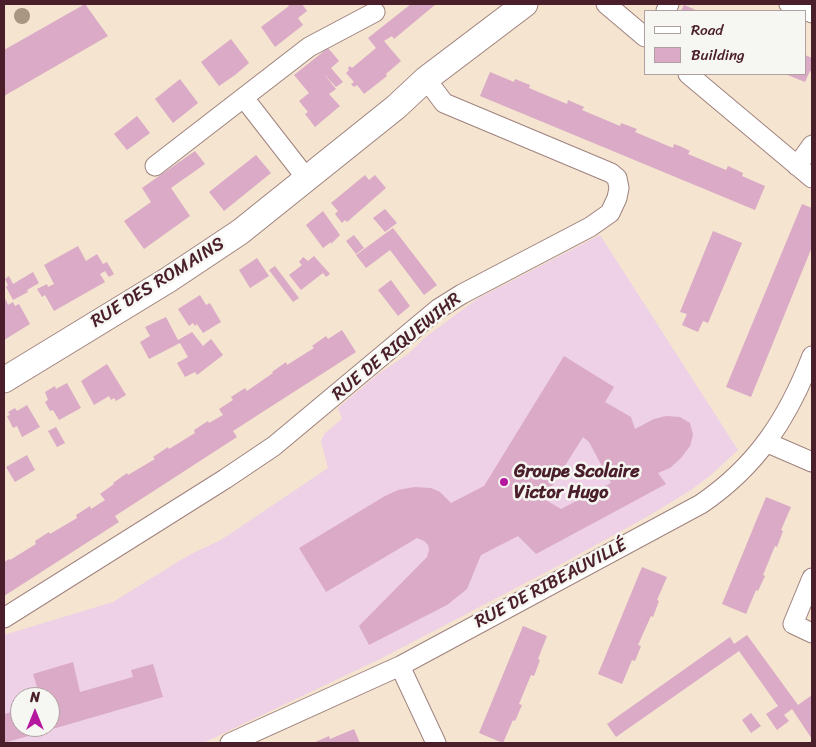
<!DOCTYPE html>
<meta charset="utf-8">
<style>
body{margin:0}
#map{position:relative;width:816px;height:747px;overflow:hidden;background:#f4e4d0;font-family:Sriracha,sans-serif}
canvas{display:block}
.frame{position:absolute;inset:0;border:5px solid #4a1f2b;pointer-events:none}
.legend{position:absolute;left:644px;top:10px;width:162px;height:65px;box-sizing:border-box;background:#f6f6f2;border:1px solid #b1a0a2;margin:0;padding:6px 9px;list-style:none;font-size:15px;color:#4a1f2b}
.legend li{display:flex;align-items:center;gap:10px;height:25px}
.legend b{width:25px;border:1px solid #b1a0a2}
.north{position:absolute;left:10px;top:687px;width:50px;height:50px;box-sizing:border-box;background:#f6f6f2;border:1px solid #b1a0a2;border-radius:50%;rotate:0deg;font-size:14px;font-weight:700;line-height:20px;text-align:center;color:#4a1f2b}
.north::after{content:'';display:block;margin:auto;width:18px;height:22px;background:#b5179e;clip-path:polygon(50% 0,100% 100%,50% 72%,0 100%)}
</style>
<div id="map">
<canvas width="816" height="747"></canvas>
<div class="frame"></div>
<ul class="legend">
<li><b style="height:6px;background:#fff"></b>Road</li>
<li><b style="height:14px;background:#daaac6"></b>Building</li>
</ul>
<div class="north">N</div>
</div>
<script>
const ctx = document.querySelector('canvas').getContext('2d');
ctx.lineJoin = 'round';
function fill(path, color) { ctx.fillStyle = color; ctx.fill(path, 'evenodd'); }
function trace(path, color, width, dash) { ctx.strokeStyle = color; ctx.lineWidth = width; ctx.lineCap = dash ? 'butt' : 'round'; ctx.setLineDash(dash || []); ctx.stroke(path); }
function label(font, color, halo, rows, align = 'center') {
  ctx.font = font + ' Sriracha,sans-serif'; ctx.lineWidth = 5; ctx.setLineDash([]); ctx.textBaseline = 'middle'; ctx.strokeStyle = halo; ctx.fillStyle = color; for (const [text, x, y, turn = 0] of rows) {
    ctx.save(); ctx.translate(x, y); ctx.rotate((+turn || 0) * Math.PI / 180); ctx.textAlign = isNaN(turn) ? turn : align; if (halo) ctx.strokeText(text, 0, 0); ctx.fillText(text, 0, 0); ctx.restore();
  }
}
fill(new Path2D(`
 M600 235 738 450 712 474 691 490 650 515 554 568 382 658 203 743H4V635L113 602 189 555 221 540 328 468 321 441 325 433 342 419 338 408 377 375 408 354 427 336 477 299ZM20 697H50V727H20Z`), '#eed0e7');
fill(new Path2D(`
 M85 4 108 36 4 96V50Z
 M287 4H302L307 11 298 18 303 25 275 47 261 27 289 6Z
 M411 4H436L394 39 392 36 384 41 401 61 386 74 387 76 364 94 357 85 354 87 351 84 354 82 346 73 349 70 348 68 350 66 352 68 376 48 368 38Z
 M684 5 698 11H681Z
 M231 39 249 63 235 75 219 86 201 62Z
 M328 48 339 61 331 68 343 82 336 87 324 74 336 89 329 94 340 106 315 127 305 114 308 112 299 101 309 93 294 75Z
 M805 55 812 58V72L810 71 805 82 785 74H805Z
 M490 72 514 82 515 79 530 85 529 88 567 104 568 100 584 107 582 110 620 126 621 123 637 129 635 132 673 148 674 144 682 147 690 151 688 154 726 170 728 166 743 173 742 176 765 186 755 210 480 96Z
 M180 79 198 103 173 123 155 99Z
 M137 116 150 133 127 150 114 134Z
 M195 151 205 164 171 188 190 216 144 249 124 221 151 202 142 188Z
 M256 155 271 173 224 211 209 192Z
 M365 175 369 180 375 175 386 188 347 222 345 220 342 223 335 214 338 211 331 203Z
 M802 204 812 208V247L751 397 726 387Z
 M385 209 397 223 385 232 373 218Z
 M323 211 340 235 331 244V242L323 248 306 225Z
 M393 228 437 285 424 295 390 250 366 268 356 255Z
 M713 231 742 243 708 323 703 321 698 332 682 325 687 314 680 312Z
 M354 235 364 248 356 254 346 241Z
 M78 246 86 261 97 254 103 264 107 262 114 274 109 277 105 271 100 274 105 282 54 311 45 295 42 297 37 289 47 284 48 287 54 284 44 265Z
 M314 256 330 274 326 277 323 273 301 290 289 275 302 265 299 262 303 257 308 261Z
 M257 258 269 276 250 288 239 270Z
 M275 266 299 298 293 302 269 270Z
 M33 272 39 283 27 290 28 292 13 300 6 287 8 285 5 279 9 276 13 284Z
 M391 280 410 306 398 316 378 290Z
 M200 295 206 305 210 303 221 322 203 333 197 324 195 326 193 323 189 326 178 309Z
 M4 296 8 305 13 302 15 306 19 304 30 324 4 340Z
 M166 317 178 340 192 332 203 346 211 339 223 355 197 375 195 372 185 377 177 363 188 357 180 343 149 359 140 342 150 336 145 327Z
 M342 330 356 352 233 431 237 437 115 516 119 522 4 596V562L9 559 10 560 36 544 35 541 49 532 50 534 77 518 76 515 90 506 91 509 105 500 100 494 114 484 113 483 127 473 128 475 155 459 153 457 168 447 169 449 195 433 194 430 208 421 209 423 223 415 219 409 233 400 231 397 245 388 247 391 273 373 272 372 286 362 287 365 314 348 312 346 326 336 328 339Z
 M564 356 614 387 605 402 631 417 635 429 654 419 666 416 680 417 690 423 693 435 690 446 681 458 670 468 658 473 666 484 536 554 518 536 481 555 467 589 447 605 369 645 359 626 427 557 429 550 428 545 424 541 417 538 326 592 299 548 385 496 398 490 414 487 431 488 440 492 451 503 484 486ZM583 437 589 442 611 483 561 509 544 499Z
 M107 364 126 395 116 401 114 398 111 400 109 396 94 405 81 381Z
 M67 383 81 408 59 420 53 410 50 411 45 402 48 400 45 392 55 386 56 389Z
 M27 405 40 427 22 437 17 426 13 428 7 416 10 415 8 412 15 408 17 411Z
 M56 427 65 443 57 447 48 431Z
 M27 455 35 470 15 482 6 467Z
 M766 497 791 507 781 530 783 531 777 547 775 546 763 575 765 576 758 591 756 590 746 614 722 604Z
 M642 567 667 577 657 600 659 601 653 617 651 616 638 645 641 646 635 661 632 660 622 684 598 674Z
 M523 626 547 636 538 659 540 660 534 676 531 675 519 704 522 705 515 721 513 720 503 743 479 733Z
 M747 635 798 705 812 695V739L792 709 784 715 789 721 777 730 766 714 778 706 739 651 616 737 607 724 730 637 734 644Z
 M73 662 80 692 133 677 131 670 153 664 163 697 4 743V714L20 710V727H50V697H40L33 674Z
 M751 713 761 726 751 733 742 720Z
 M354 729 360 743H313L329 736 330 739Z`), '#daaac6');
const minor = new Path2D(`
 M606 4 645 37
 M789 4 812 13
 M666 11 669 4
 M688 74 812 178
 M244 98 307 179
 M155 166 309 47 375 12
 M797 166 812 145
 M768 443 812 462
 M812 578 793 624 812 633
 M4 618 225 479 274 446 438 309 462 294 590 227 610 213 617 198 619 188 617 178 611 173 444 103 426 79
 M400 666 436 743
 M230 743 400 666 701 504C757 466 788 418 812 356`);
const major = new Path2D(`
 M4 380 168 280 240 232 396 107 426 79 525 4`);
trace(minor, '#9f827e', 21);
trace(major, '#9f827e', 27);
trace(minor, '#fff', 19);
trace(major, '#fff', 25);
ctx.fillStyle = '#a89582';
for (const [x, y] of [
 [22,16]
]) { ctx.beginPath(); ctx.arc(x, y, 8, 0, 2 * Math.PI); ctx.fill(); }
for (const [x, y, r, color] of [
 [504,482,5,"#b5179e"]
]) { const dot = new Path2D(); dot.arc(x, y, r, 0, 2 * Math.PI); ctx.fillStyle = color; ctx.fill(dot); trace(dot, '#f6f6f2', 2); }
label('18px', '#4a1f2b', '#f6f6f2', [
 ["RUE DES ROMAINS",158,283,-32],
 ["RUE DE RIQUEWIHR",397,347,-39],
 ["RUE DE RIBEAUVILLÉ",551,584,-28]
]);
label('bold 18px', '#4a1f2b', '#f6f6f2', [
 ["Groupe Scolaire",514,472],
 ["Victor Hugo",514,493]
], 'left');
</script>
